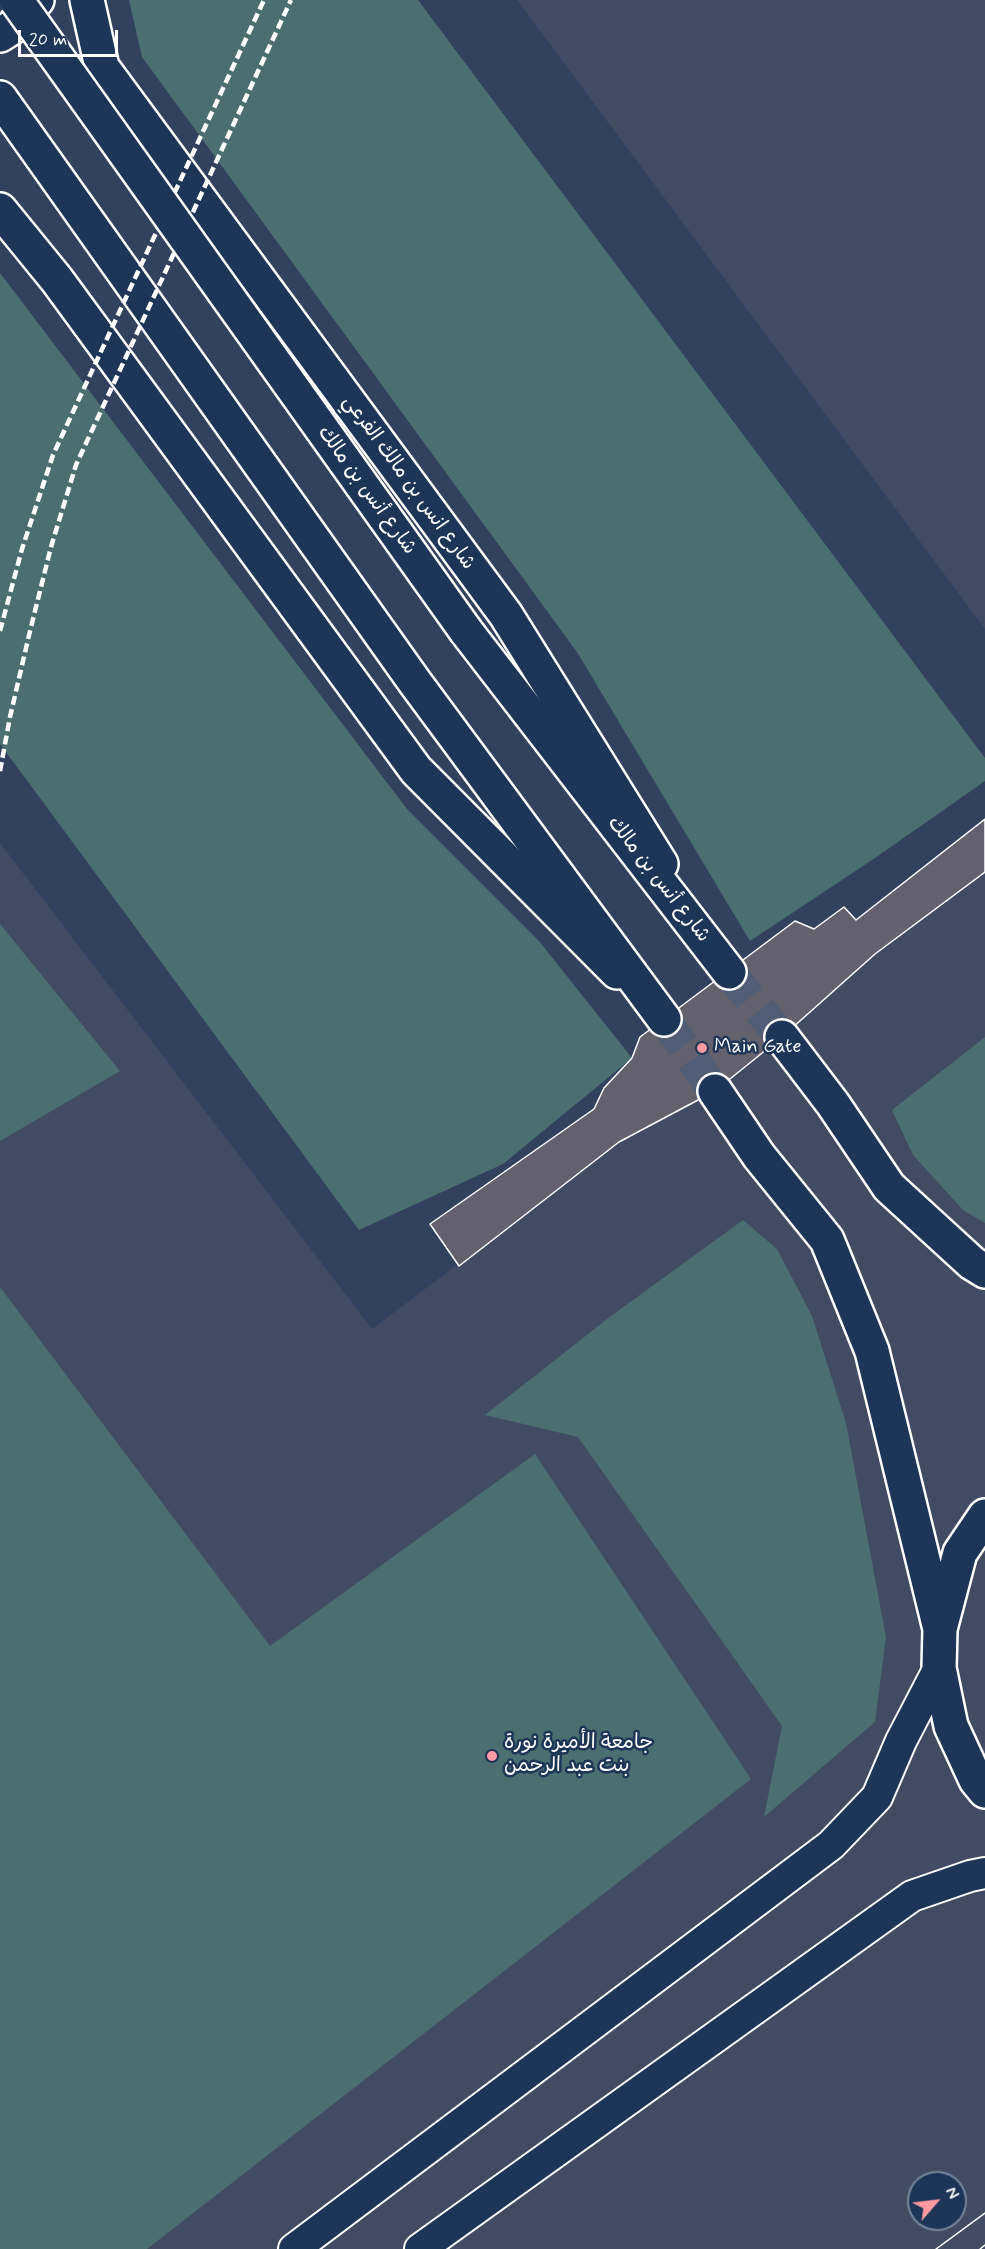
<!DOCTYPE html>
<meta charset="utf-8">
<style>
body{margin:0}
#map{position:relative;width:985px;height:2249px;overflow:hidden;background:#32425e;font-family:Mynerve,sans-serif}
canvas{display:block}
.north{position:absolute;left:907px;top:2171px;width:60px;height:60px;box-sizing:border-box;background:#1d3557;border:2px solid #77869a;border-radius:50%;rotate:62deg;font-size:16px;font-weight:700;line-height:24px;text-align:center;color:#fff}
.north::after{content:'';display:block;margin:auto;width:21px;height:27px;background:#ff9aa2;clip-path:polygon(50% 0,100% 100%,50% 72%,0 100%)}
.scale{position:absolute;left:18px;top:30px;width:100px;height:27px;box-sizing:border-box;border:3px solid #fff;border-top:0;padding-left:8px;font-size:18px;line-height:21px;white-space:nowrap;color:#fff;-webkit-text-stroke:4px #1d3557;paint-order:stroke}
</style>
<div id="map">
<canvas width="985" height="2249"></canvas>
<div class="north">N</div>
<div class="scale">20 m</div>
</div>
<script>
const ctx = document.querySelector('canvas').getContext('2d');
ctx.lineJoin = 'round';
function fill(path, color) { ctx.fillStyle = color; ctx.fill(path, 'evenodd'); }
function trace(path, color, width, dash) { ctx.strokeStyle = color; ctx.lineWidth = width; ctx.lineCap = dash ? 'butt' : 'round'; ctx.setLineDash(dash || []); ctx.stroke(path); }
function label(font, color, halo, rows, align = 'center') {
  ctx.font = font + ' Mynerve,"Playpen Sans Arabic",sans-serif'; ctx.lineWidth = 5; ctx.setLineDash([]); ctx.textBaseline = 'middle'; ctx.strokeStyle = halo; ctx.fillStyle = color; for (const [text, x, y, turn = 0] of rows) {
    ctx.save(); ctx.translate(x, y); ctx.rotate((+turn || 0) * Math.PI / 180); ctx.textAlign = isNaN(turn) ? turn : align; if (halo) ctx.strokeText(text, 0, 0); ctx.fillText(text, 0, 0); ctx.restore();
  }
}
fill(new Path2D(`
 M517 0H985V629Z
 M0 843 372 1329 619 1142 715 1091 875 954 985 872V2249H0ZM919 2183H955V2219H919Z`), '#414b62');
fill(new Path2D(`
 M129 0H418L985 758V781L875 858 750 941 577 652 142 57Z
 M0 273 407 809 539 941 632 1058 503 1164 359 1230 0 744Z
 M0 924 120 1071 0 1141Z
 M985 1037V1223L963 1210 913 1155 892 1110Z
 M743 1220 777 1249 812 1316 846 1423 886 1637 875 1722 764 1817 782 1726 578 1437 485 1415 611 1316Z
 M0 1287 270 1646 535 1454 751 1779 147 2249H0Z`), '#4b6f70');
const building = new Path2D(`
 M985 819V872L875 954 782 1037 715 1091 619 1142 459 1266 430 1224 594 1109 604 1088 632 1058 640 1037 795 921 814 929 844 907 856 920Z`);
fill(building, '#63616d');
trace(building, '#fff', 1.5);
trace(new Path2D(`
 M729 972 782 1037
 M664 1019 715 1091`), '#515e76', 33, [33, 16]);
const street = new Path2D(`
 M294 2249 831 1845 877 1797 901 1741 939 1668
 M420 2249 912 1896 970 1876 985 1873`);
const secondary = new Path2D(`
 M87 0 102 67 506 615 661 864
 M0 35 14 26 37 0
 M0 210 57 280 416 770 617 972
 M782 1037 833 1104 889 1187 972 1263 985 1271
 M715 1091 759 1156 827 1240 872 1351 940 1629
 M985 1516 960 1553 940 1629 939 1668 951 1726 976 1780 985 1791`);
const primary = new Path2D(`
 M0 98 414 681 664 1019
 M466 631 729 972`);
trace(street, '#fff', 34);
trace(secondary, '#fff', 38);
trace(primary, '#fff', 38);
trace(street, '#1d3557', 30);
trace(secondary, '#1d3557', 33);
trace(primary, '#1d3557', 33);
trace(new Path2D(`
 M936 2249 985 2213
 M980 2249 985 2245`), '#fff', 1.5);
trace(new Path2D(`
 M0 631 22 549 53 455 264 0
 M0 771 10 717 30 631 51 547 76 465 291 0`), '#fff', 4.5, [9, 4.5]);
const primaryBridge = new Path2D(`
 M16 0 466 631`);
trace(primaryBridge, '#fff', 38, []);
trace(primaryBridge, '#1d3557', 33);
for (const [x, y, r, color] of [
 [702,1048,6,"#ff9aa2"],
 [492,1756,6,"#ff9aa2"]
]) { const dot = new Path2D(); dot.arc(x, y, r, 0, 2 * Math.PI); ctx.fillStyle = color; ctx.fill(dot); trace(dot, '#1d3557', 2); }
label('20px', '#fff', '#1d3557', [
 ["شارع انس بن مالك الفرعي",408,483,54],
 ["شارع أنس بن مالك",366,491,54],
 ["شارع أنس بن مالك",658,880,52]
]);
label('20px', '#fff', '#1d3557', [
 ["Main Gate",714,1048],
 ["جامعة الأميرة نورة",504,1744],
 ["بنت عبد الرحمن",504,1767]
], 'left');
</script>
